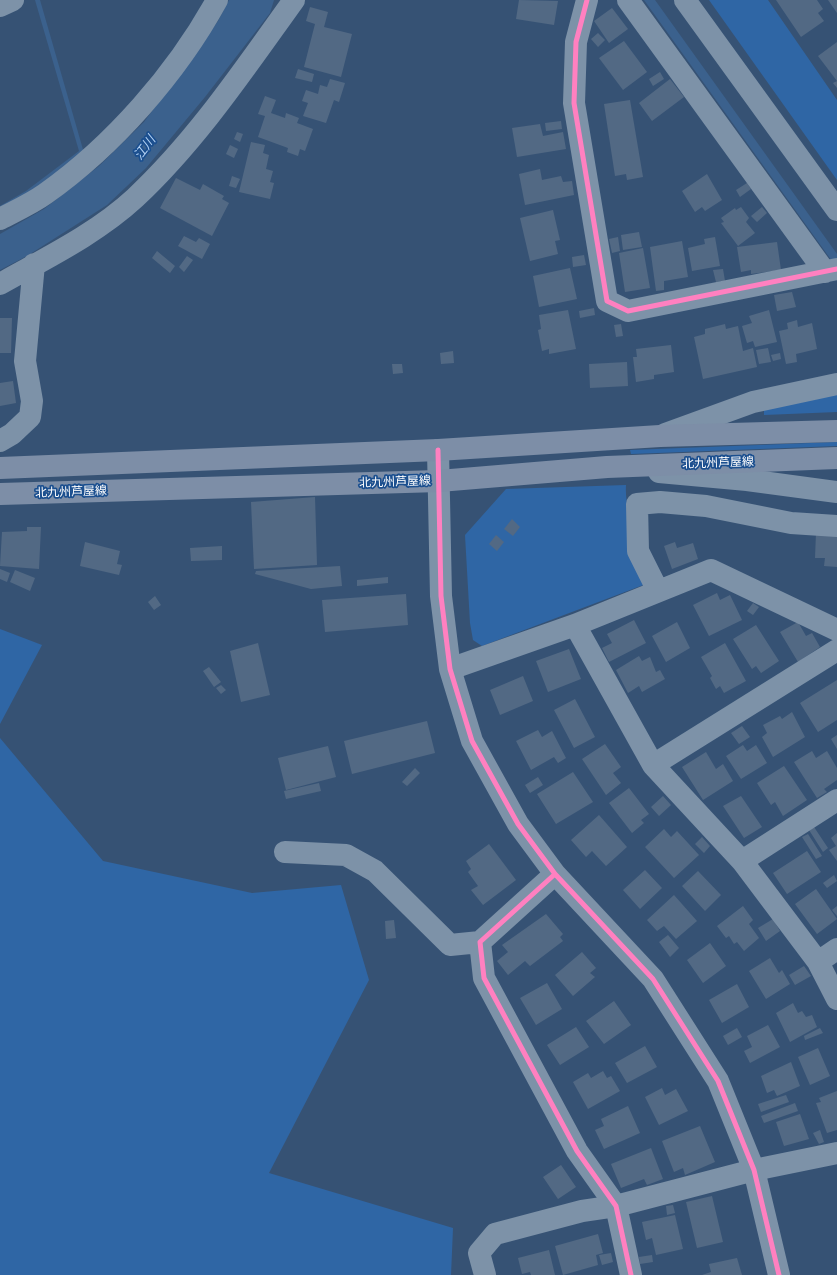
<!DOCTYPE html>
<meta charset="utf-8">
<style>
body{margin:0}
canvas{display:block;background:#365274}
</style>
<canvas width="837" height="1275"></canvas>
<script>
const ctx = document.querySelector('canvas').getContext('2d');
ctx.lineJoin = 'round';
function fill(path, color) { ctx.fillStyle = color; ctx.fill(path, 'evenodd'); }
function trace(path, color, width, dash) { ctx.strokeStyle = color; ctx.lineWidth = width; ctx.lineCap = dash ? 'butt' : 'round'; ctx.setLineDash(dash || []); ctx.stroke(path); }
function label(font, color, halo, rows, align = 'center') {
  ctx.font = font + ' Inter,"Noto Sans JP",sans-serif'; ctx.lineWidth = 3.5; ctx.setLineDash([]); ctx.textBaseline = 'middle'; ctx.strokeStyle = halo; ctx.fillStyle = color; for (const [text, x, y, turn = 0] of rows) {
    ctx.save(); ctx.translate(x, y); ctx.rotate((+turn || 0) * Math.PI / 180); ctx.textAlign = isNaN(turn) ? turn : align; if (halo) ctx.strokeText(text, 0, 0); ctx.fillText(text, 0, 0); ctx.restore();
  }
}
fill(new Path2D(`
 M709 0H768L837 100V180Z
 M837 390V412L764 415V410Z
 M837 442V446L631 454 630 450Z
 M626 485C624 508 640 559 646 584L482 646 473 640 470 623 465 535 506 489Z
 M0 629 42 645 0 724Z
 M0 738 103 861 252 893 341 885 369 980 269 1173 453 1228 451 1275H0Z`), '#2f66a5');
fill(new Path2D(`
 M35 0H40L84 153 22 198 0 211V206L26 191 79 151Z
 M229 0H274L270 13 205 97 146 168 107 205 27 256 0 270V234L44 209 99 166 144 122 218 21Z
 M644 0H655L837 254V268Z`), '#3b618d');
fill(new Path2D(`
 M519 0 558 1 554 25 516 19Z
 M776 0H817L823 9 818 13 824 21 801 37Z
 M828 0H837V13Z
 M310 7 328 12 324 27 352 34 341 77 304 67 315 24 306 21Z
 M612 8 628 29 609 43 594 21Z
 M598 33 605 40 598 47 591 39Z
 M624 41 647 72 623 90 599 58Z
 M837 42V88L833 83 837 81 818 56Z
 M298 69 314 74 312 82 295 78Z
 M660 72 664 79 653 86 649 79Z
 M330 79 345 83 339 102 334 100 326 123 303 116 308 103 302 101 306 90 318 94 320 85 327 87Z
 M670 79 684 97 652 121 639 103Z
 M265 96 276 100 271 113 285 118 286 113 299 118 297 123 313 129 305 151 300 149 298 156 287 152 288 148 258 137 265 116 258 114Z
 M630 100 643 177 627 180 626 174 615 176 604 104Z
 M561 121 562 129 546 131 545 123Z
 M540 124 543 136 563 132 566 149 517 157 512 128Z
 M237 132 243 134 240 142 234 139Z
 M251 142 265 145 263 153 269 155 266 169 273 171 270 182 274 183 270 199 239 192Z
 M230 145 238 149 234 158 226 154Z
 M540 169 542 180 561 176 563 182 572 181 574 195 525 205 519 174Z
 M707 174 722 200 705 211 702 207 695 212 682 191Z
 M232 176 240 179 236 188 229 186Z
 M176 178 200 190 203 184 224 196 222 199 229 203 212 236 160 208Z
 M747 183 751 189 740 197 736 190Z
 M741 207 749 218 746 222 755 233 738 246 721 223 724 222 721 218 735 208 736 210Z
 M762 207 767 213 757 222 751 216Z
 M553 210 560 240 555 241 558 254 530 261 520 218Z
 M639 232 642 247 623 250 621 235Z
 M184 236 196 242 199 238 210 244 202 259 178 246Z
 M618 237 620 251 612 253 609 239Z
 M715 237 720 266 692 271 688 248 705 244 704 239Z
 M682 241 688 277 664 281V290L656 291 650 247Z
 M777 242 781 270 751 274V270L741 272 737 247Z
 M643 248 650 288 625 292 619 253Z
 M157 251 175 266 170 273 152 258Z
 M584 255 586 265 573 267 572 257Z
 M187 256 193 260 184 272 179 267Z
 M570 268 577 299 539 307 533 276Z
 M723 269 725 281 716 282 713 270Z
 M792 292 796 307 777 311 774 295Z
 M594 308 595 315 580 318 579 311Z
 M568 310 576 349 549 354V349L542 351 538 330 541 329 539 315Z
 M769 310 777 342 755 347 753 341 747 343 742 326 752 323 749 316Z
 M0 318H12L11 353H0Z
 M797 320 798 327 812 323 817 349 796 354 797 362 786 364 779 331 788 329 787 323Z
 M621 324 623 336 616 337 614 325Z
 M725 324 726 329 738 326 743 351 753 348 757 367 703 379 694 337 705 334V329Z
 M671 345 674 372 654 375V379L636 382 633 357H637L636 349Z
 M768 348 771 362 759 364 756 350Z
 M453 351 454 363 441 364 440 353Z
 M780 353 781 359 773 361 771 355Z
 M627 362 628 386 590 388 589 364Z
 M392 364H402L403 373 393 374Z
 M13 381 16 403 0 406V383Z
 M315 497 317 565 254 569 251 502Z
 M512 519 520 527 513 536 504 529Z
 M27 527H41L39 569 0 566 2 532 27 531Z
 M816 533 837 534V567L824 566 825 558H815Z
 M496 535 504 542 497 551 489 544Z
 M85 542 120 551 117 564 122 565 119 575 80 566Z
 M675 542 677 548 693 543 698 559 672 569 664 546Z
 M222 546V560L191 561 190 548Z
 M340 566 342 586 311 589 255 574 256 571Z
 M0 569 10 573 7 582 0 579Z
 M15 570 35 578 30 591 10 582Z
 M388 577V583L357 586V580Z
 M717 593 720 600 730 595 742 620 709 636 693 605Z
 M406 594 408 625 325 632 322 600Z
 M155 596 161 605 154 610 148 602Z
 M753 603 759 607 753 615 747 611Z
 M634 620 646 643 609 662 602 648 612 643 607 634Z
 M677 622 690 648 666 662 652 636Z
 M798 622 806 636 812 633 820 647 798 662 780 632Z
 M756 625 779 661 761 673 756 666 752 669 733 639Z
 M258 643 270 695 241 702 230 651Z
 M725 643 746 681 724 693 720 686 716 689 710 678 712 676 701 657Z
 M569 649 581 679 548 692 536 661Z
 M639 656 642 661 650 657 656 672 660 670 665 679 642 692 639 686 628 693 616 670Z
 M209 667 221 682 214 687 203 671Z
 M523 676 533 701 500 715 490 690Z
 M837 680V720L818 732 800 703Z
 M221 685 226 690 221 694 216 688Z
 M575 699 595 737 574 748 554 710Z
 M792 712 805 737 773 757 762 737 767 733 763 725 780 716 782 719Z
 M427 721 435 753 352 774 344 741Z
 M742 726 750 737 739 744 731 733Z
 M538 730 542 737 552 731 566 758 558 763 554 757 531 770 516 741Z
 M837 735V749L831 739Z
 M605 744 621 767 613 773 621 783 606 795 582 759Z
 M743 745 747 751 756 745 767 763 741 779 726 756Z
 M328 746 336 777 286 790 278 758Z
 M812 751 816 758 827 751 837 768V780L824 789 827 792 817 798 794 762Z
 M706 752 716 769 723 764 733 781 703 800 682 767Z
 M784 766 807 800 783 816 775 802 771 805 757 783Z
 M415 768 420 773 407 786 402 782Z
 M573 772 593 802 556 824 537 794Z
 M538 777 543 785 530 793 525 785Z
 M319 783 321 791 286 799 284 791Z
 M629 788 649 814 641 820 644 823 632 833 609 803Z
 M663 796 671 805 659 816 651 807Z
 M741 796 762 827 744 838 723 806Z
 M599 815 627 847 606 866 592 851 586 857 571 840Z
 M814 827 828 848 823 852 809 830Z
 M664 829 671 837 677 831 699 855 674 878 645 847Z
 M837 833V861L829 850 836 846 831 838Z
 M808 834 822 856 816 859 802 837Z
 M702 837 710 846 704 853 695 844Z
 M489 844 516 880 483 905 471 890 478 886 468 872 471 869 466 861Z
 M807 851 821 872 787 894 773 873Z
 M645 870 662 888 640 909 623 890Z
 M698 871 721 895 705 911 682 886Z
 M834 875 837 881 827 888 823 883Z
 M816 889 837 919 817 934 795 904Z
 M674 895 697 921 676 939 664 926 657 931 647 920Z
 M743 906 753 920 749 924 759 938 744 951 737 942 734 944 729 936 726 938 717 926Z
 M837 906V916L832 910Z
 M546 914 563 934 560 937 563 941 530 966 525 961 508 975 497 961 508 952 502 945Z
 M773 919 780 931 766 941 758 928Z
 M394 920 396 938 386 939 385 921Z
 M668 935 679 948 670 957 659 942Z
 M710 943 726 966 703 983 687 960Z
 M582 952 596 968 590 973 595 977 573 996 555 975Z
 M770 958 779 973 782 970 790 984 766 999 749 971Z
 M804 966 811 976 795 985 789 975Z
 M547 983 562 1009 536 1025 520 998Z
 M737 984 749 1007 722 1023 709 1000Z
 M614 1001 631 1025 604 1044 586 1021Z
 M793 1003 798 1013 802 1011 806 1017 812 1015 817 1027 790 1042 776 1013Z
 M768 1025 780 1047 750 1063 744 1051 752 1047 747 1036Z
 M576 1027 589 1047 560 1065 547 1045Z
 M737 1028 742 1037 728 1045 723 1036Z
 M820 1028 823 1033 805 1040 804 1036Z
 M645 1046 657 1067 627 1083 615 1063Z
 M818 1048 830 1076 810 1085 798 1057Z
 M791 1062 800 1086 777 1096 774 1090 767 1093 761 1076Z
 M603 1071 607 1078 611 1076 620 1091 588 1109 573 1082 588 1073 591 1078Z
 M662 1088 665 1095 676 1089 688 1111 659 1125 645 1097Z
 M837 1091V1130L827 1133 816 1103 821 1102 819 1098Z
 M786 1095 789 1102 761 1112 758 1104Z
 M795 1103 798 1111 764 1123 761 1116Z
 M628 1106 640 1133 604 1149 595 1130 604 1126 601 1119Z
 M800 1114 809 1139 784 1146 776 1122Z
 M700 1126 715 1162 685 1175 683 1168 674 1172 662 1141Z
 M820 1130 824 1142 819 1144 813 1133Z
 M651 1148 663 1179 647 1185 644 1179 621 1188 611 1164Z
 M561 1165 576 1187 558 1199 543 1177Z
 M712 1196 723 1242 697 1248 686 1202Z
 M673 1205 675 1213 667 1215 666 1206Z
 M675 1215 683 1249 656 1255 652 1238 646 1240 642 1222Z
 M598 1234 603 1253 596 1255 598 1265 563 1275 555 1246Z
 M549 1250 555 1275H531L530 1272 522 1274 518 1258Z
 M611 1253 613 1262 602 1265 599 1255Z
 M652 1255 653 1262 640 1264 639 1257Z
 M737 1258 742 1275H702L711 1272 709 1264Z`), '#526984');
trace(new Path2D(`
 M587 0 576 42 574 103 607 301 628 311 837 269
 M628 0 825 272
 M685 0 837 210
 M0 6 13 0
 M0 219C15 211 31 204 45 194 113 146 177 73 217 0
 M0 284C46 258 96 234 135 198 197 140 245 68 294 0
 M665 434 753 402 837 384
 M0 441 12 434 30 417 32 401 25 361 34 264
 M438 450 441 596 450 669 472 741 518 824 555 874 653 979 718 1081 754 1170 779 1275
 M659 472 747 480 837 492
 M658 591 638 551 637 504 660 502 706 506 791 523 837 526
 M575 625 653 765 742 861 818 962 837 999
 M450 669 575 625 711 570 837 630
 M653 765 837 650
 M285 852 346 855 375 871 450 945 480 942
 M742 861 837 800
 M555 874 480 942 484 978 577 1151 616 1206 631 1275
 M818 962 837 949
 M485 1275 479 1253 495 1234 582 1211 616 1206 754 1170 837 1153`), '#7d92a8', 22);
trace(new Path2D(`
 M0 468 438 450 660 436 837 431
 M0 494 439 481 607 467 837 458`), '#7d8ea7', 22);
trace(new Path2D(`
 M587 0 576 42 574 103 607 301 628 311 837 269
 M438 450 441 596 450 669 472 741 518 824 555 874 653 979 718 1081 754 1170 779 1275
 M555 874 480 942 484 978 577 1151 616 1206 631 1275`), '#ff80c0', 5);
label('12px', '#fff', '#1b4f8f', [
 ["北九州芦屋線",718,463,-2],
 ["北九州芦屋線",395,482,-2],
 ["北九州芦屋線",71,492,-2]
]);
label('italic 13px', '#b5d3f5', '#1b4f8f', [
 ["江川",145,148,-53]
]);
</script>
